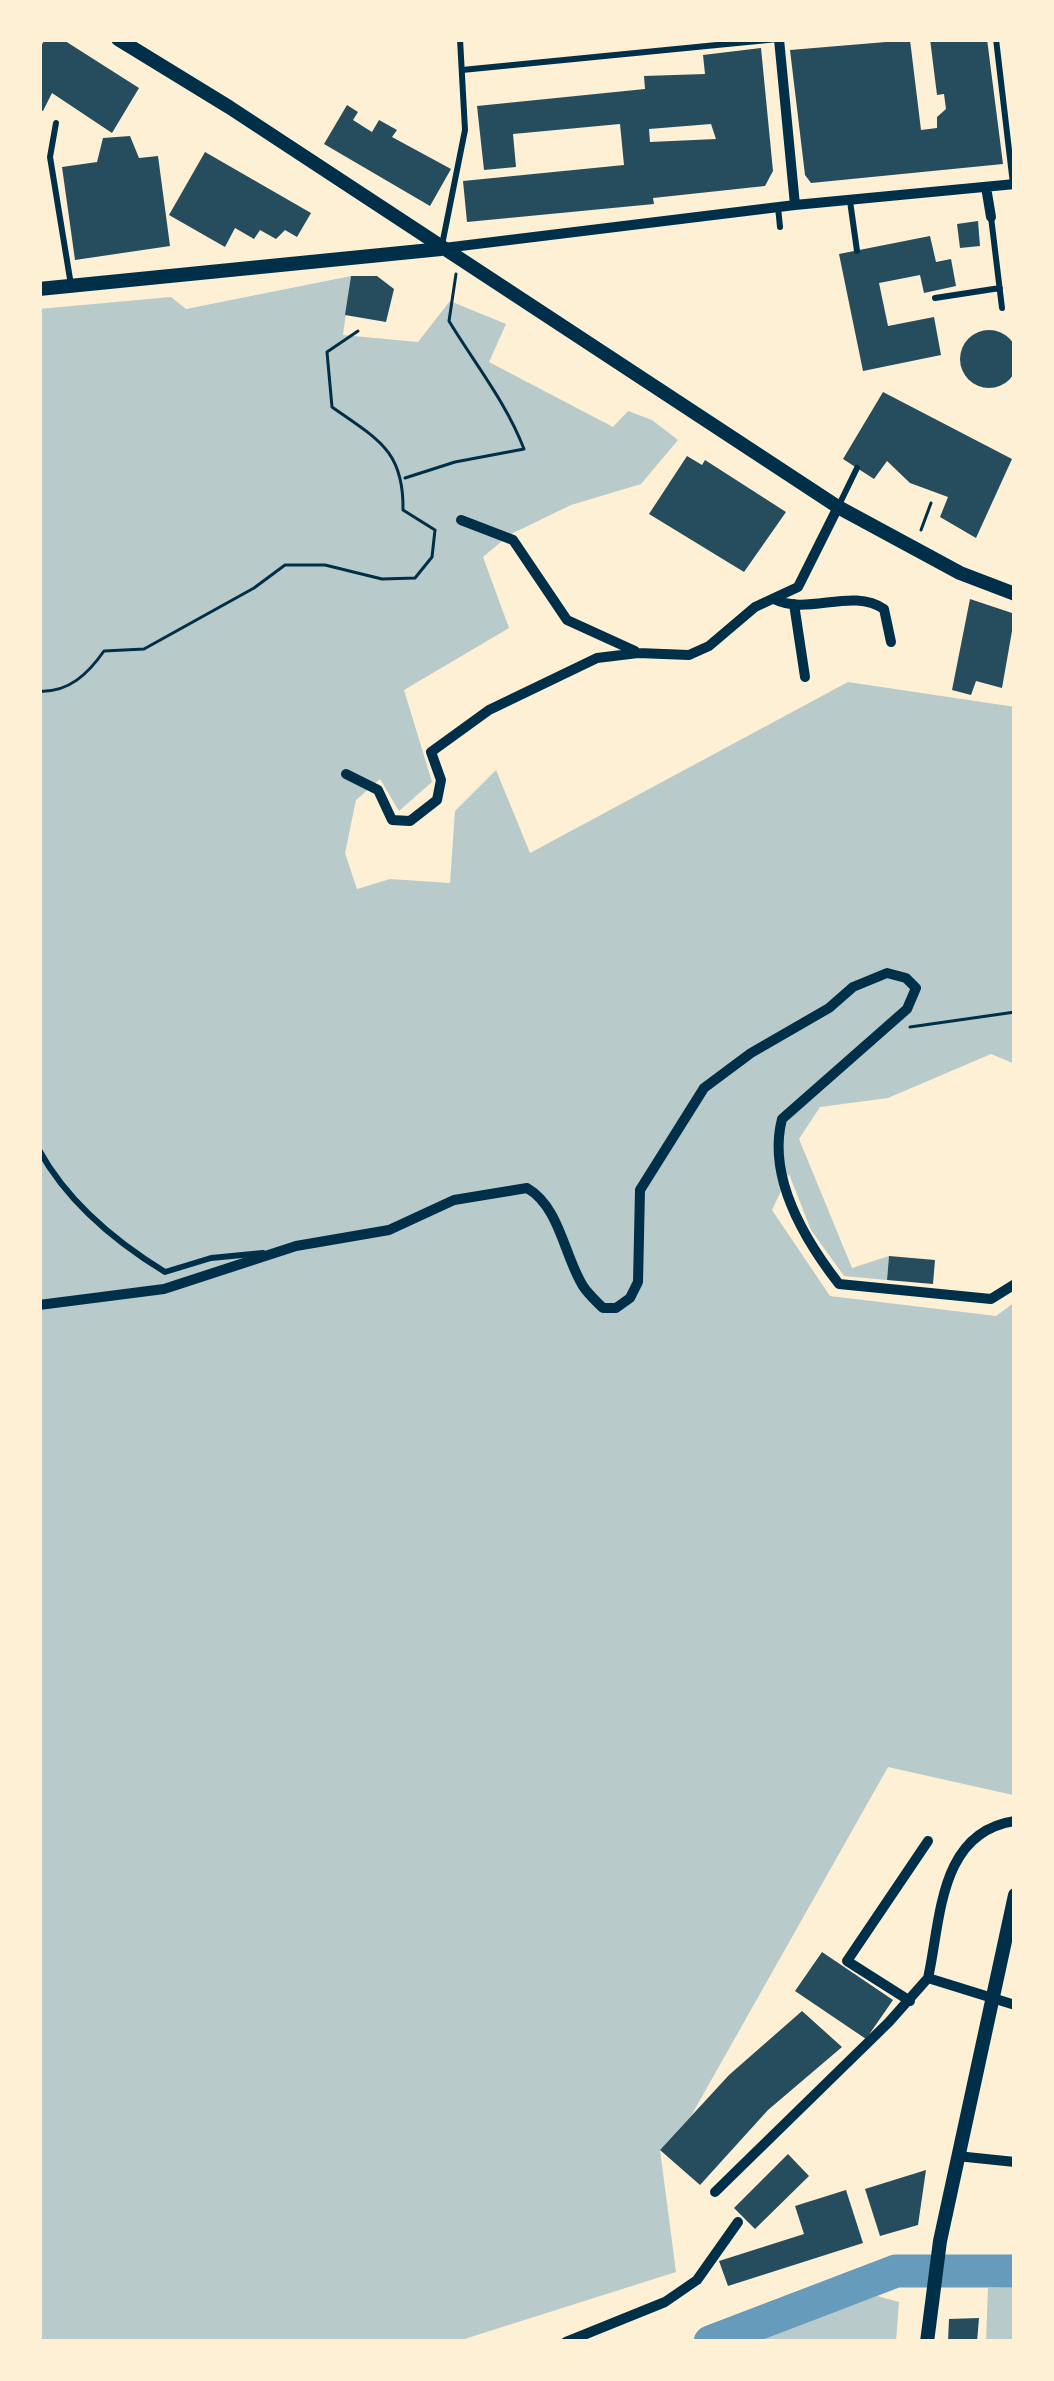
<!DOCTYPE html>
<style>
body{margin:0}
#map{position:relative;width:1054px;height:2381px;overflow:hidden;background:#fdf0d5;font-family:"PT Sans",sans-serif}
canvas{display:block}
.frame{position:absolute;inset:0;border:42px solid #fdf0d5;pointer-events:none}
</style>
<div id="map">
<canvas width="1054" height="2381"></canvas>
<div class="frame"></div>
</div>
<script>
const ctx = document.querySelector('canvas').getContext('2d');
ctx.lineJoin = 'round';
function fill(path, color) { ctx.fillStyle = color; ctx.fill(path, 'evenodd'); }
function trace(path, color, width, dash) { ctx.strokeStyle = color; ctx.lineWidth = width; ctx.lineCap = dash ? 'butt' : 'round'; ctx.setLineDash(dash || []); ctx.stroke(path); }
fill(new Path2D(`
 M351 276 343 335 418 342 450 301 506 324 489 362 613 427 628 411 652 420 678 440 641 484 571 505 509 535 483 557 509 628 404 690 432 782 399 811 380 779 356 800 345 853 357 889 390 879 450 883 455 811 496 770 530 853 848 682 1015 707V1064L991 1054 888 1098 820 1107 799 1139 852 1268 889 1256 887 1280 844 1276 811 1230 789 1174 772 1210 830 1296 996 1316 1015 1302V1787L1013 1795 888 1767 691 2116 660 2150 676 2272 455 2342H39V309L171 297 186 309Z
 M1015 2287V2342H986L988 2288Z
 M877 2296 899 2302 896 2342H747Z`), '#b9caca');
trace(new Path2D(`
 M710 2342 896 2271H1015`), '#669bbc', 33);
fill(new Path2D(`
 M45 39H62L139 88 112 133 52 93 43 111 39 109V50Z
 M930 39H987L1003 164 811 183 805 175 790 50 910 40 921 130 937 128V117L946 109 944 94 937 95Z
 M761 48 773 171 765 186 653 198 654 204 467 222 463 181 624 165 620 124 513 134 516 167 484 170 477 106 645 89 644 76 705 74 703 55ZM711 124 716 139 650 142 649 129Z
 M347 105 358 112 353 120 364 127 372 132 379 120 397 130 392 137 451 169 430 206 324 144Z
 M130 136 139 158 158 156 170 246 75 260 62 167 97 162 103 138Z
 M205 152 311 213 297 237 285 230 276 239 260 230 254 239 235 228 225 247 169 215Z
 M978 221 980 246 960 248 957 224Z
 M930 236 936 262 951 259 956 286 924 293 920 275 879 283 888 326 934 317 941 355 863 371 839 254Z
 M351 276H377L394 289 386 322 345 315Z
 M960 359a29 29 0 1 1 58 0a29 29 0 1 1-58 0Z
 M883 392 1012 459 976 538 940 517 948 497 910 483 887 461 874 479 843 459Z
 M687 456 702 465 705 460 786 512 744 572 649 514Z
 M970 599 1015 614 1002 688 976 681 971 695 952 690Z
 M889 1256 935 1260 933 1284 887 1280Z
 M822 1952 893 2000 866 2039 795 1991Z
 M802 2011 842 2047 768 2110 700 2185 660 2150 729 2075Z
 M788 2154 809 2176 755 2229 734 2208Z
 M926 2170 918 2225 880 2236 865 2189Z
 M846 2190 863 2243 728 2286 719 2261 804 2234 795 2206Z
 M979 2318 977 2342H948L949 2319Z`), '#264d5e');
trace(new Path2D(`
 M405 478 455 462 524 449C506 402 475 364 449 321L456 274
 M921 530 931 503
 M39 691C68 693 88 674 104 651L144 649 254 588 285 565H325L382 579 415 578 432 557 435 530 403 510C404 450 377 439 332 407L327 352 358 331
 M910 1027 1015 1012`), '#003049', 3);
trace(new Path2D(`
 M996 39 1013 184
 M462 70 778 39
 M56 123 50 157 71 285
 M850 201 857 251
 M778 207 780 227
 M991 217 1002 308
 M442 245 465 130 460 39
 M935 298 1000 288
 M838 507 857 468
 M39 1150C67 1201 116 1242 165 1272L211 1258 263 1253`), '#003049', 6);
trace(new Path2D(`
 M779 39 795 205
 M986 187 991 217
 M444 248 795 205 1015 184
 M461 520 513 540 567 620 635 651
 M774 599C808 616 852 587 884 609L891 642
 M794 604 805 677
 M346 774 378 790 392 820 410 821 437 800 441 780 431 752 489 710 597 658 638 653 689 655 709 646 755 607 798 587 838 507
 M39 1305 164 1289 296 1246 389 1230 454 1200 527 1188C560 1207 564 1256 583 1286 588 1294 596 1301 603 1308H616L630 1298 638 1282 640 1190 704 1088 751 1053 829 1008 853 987 887 973 906 978 916 988 907 1009 782 1119C767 1177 804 1239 839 1284L991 1299 1015 1284
 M928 1978C941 1921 938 1832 1015 1821
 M910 2001 847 1961 928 1841
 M957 2156 1015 2162
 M715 2192 889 2022 928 1978 1015 2005
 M566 2342 665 2302 697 2280 738 2222`), '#003049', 10);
trace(new Path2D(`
 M118 39 229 107 838 507 960 573 1015 594
 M39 289 441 249
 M927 2342 940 2241 1015 1895`), '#003049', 14);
</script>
